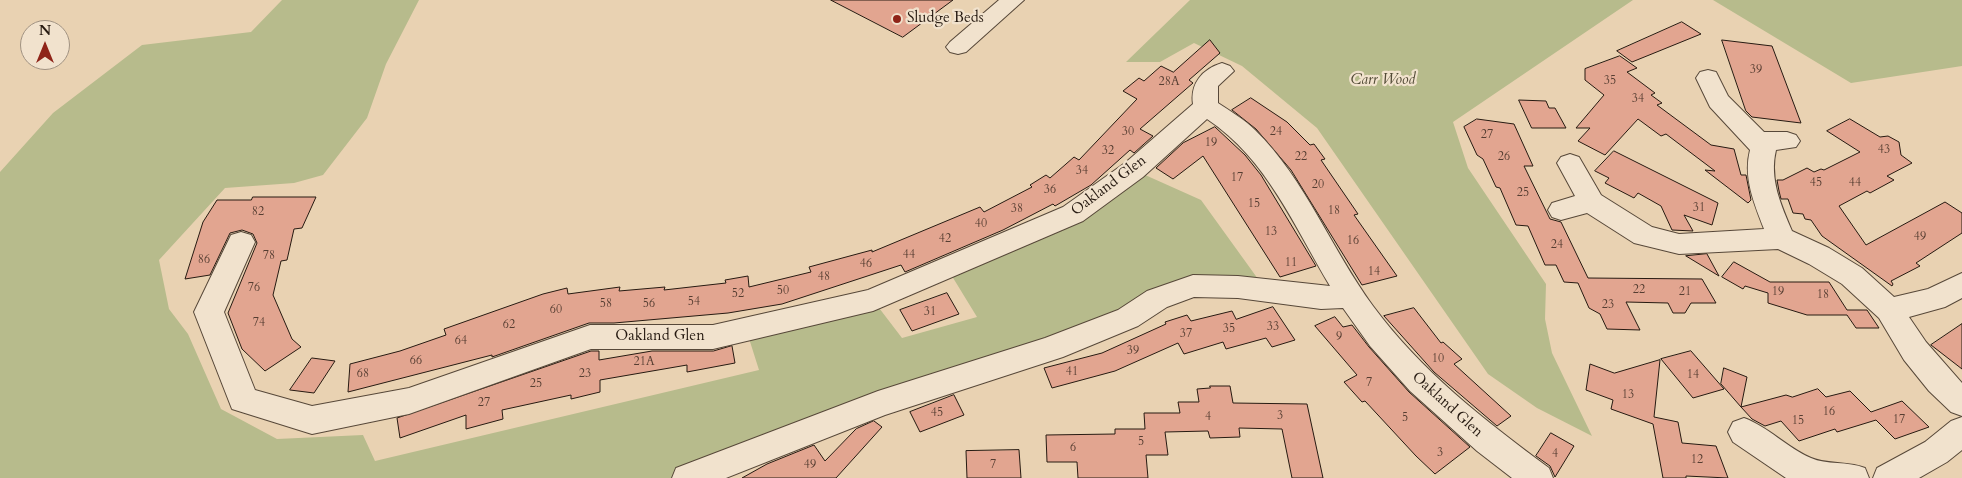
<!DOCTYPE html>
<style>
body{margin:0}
#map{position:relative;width:1962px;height:478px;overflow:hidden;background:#e9d2b2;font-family:Cardo,serif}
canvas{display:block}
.north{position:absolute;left:20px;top:20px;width:50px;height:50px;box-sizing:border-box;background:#f1e2cd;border:1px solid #a09282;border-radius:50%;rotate:0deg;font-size:14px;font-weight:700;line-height:20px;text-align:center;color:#261a11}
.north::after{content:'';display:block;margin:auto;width:18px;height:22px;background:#8f2418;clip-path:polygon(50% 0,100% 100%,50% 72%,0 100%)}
</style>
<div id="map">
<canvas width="1962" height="478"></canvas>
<div class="north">N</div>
</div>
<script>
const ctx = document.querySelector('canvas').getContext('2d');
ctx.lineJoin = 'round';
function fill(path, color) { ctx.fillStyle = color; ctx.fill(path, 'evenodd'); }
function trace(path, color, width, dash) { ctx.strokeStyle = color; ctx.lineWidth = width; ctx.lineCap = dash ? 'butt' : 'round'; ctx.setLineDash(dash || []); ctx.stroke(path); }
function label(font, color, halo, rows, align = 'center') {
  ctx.font = font + ' Cardo,serif'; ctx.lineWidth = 4.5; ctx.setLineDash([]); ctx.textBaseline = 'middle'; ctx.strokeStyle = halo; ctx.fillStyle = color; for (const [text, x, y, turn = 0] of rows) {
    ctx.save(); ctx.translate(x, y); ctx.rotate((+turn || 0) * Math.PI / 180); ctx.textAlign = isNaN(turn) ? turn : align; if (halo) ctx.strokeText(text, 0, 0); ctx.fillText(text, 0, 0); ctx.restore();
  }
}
fill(new Path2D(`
 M282 0H419L386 64 367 118 323 175 294 183 225 188 159 260 169 309 188 334 221 409 277 439 363 435 375 461 759 370 746 329 873 300 902 338 977 317 947 268 1134 170 1201 200 1258 279 1193 286 688 478H0V172L53 113 142 45 251 32Z
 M1190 0H1633L1453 122 1468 168 1546 284 1545 319 1552 353 1592 436 1537 408 1488 374 1317 128 1242 66 1194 43 1160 62H1126Z
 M1713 0H1962V66L1851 83Z`), '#b7bb8c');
const building = new Path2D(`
 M831 0H953L903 37Z
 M1682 22 1701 34 1632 62 1617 51Z
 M1210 40 1220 53 1189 80 1193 83 1140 129 1153 136 1134 153 1130 150 1091 185 1055 206 1053 204 1003 230 905 272 901 265 782 304 728 313 614 323H589L492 357V355L348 392 350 364 400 351 446 335 444 329 543 294 567 288 568 294 620 287 619 291 665 287 664 290 726 283 725 280 748 276 749 287 811 272 809 267 872 250V252L980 207 984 212 1032 187 1030 185 1046 175 1050 178 1074 157 1079 160 1137 99 1123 91 1139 78 1144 81 1161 66 1173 72Z
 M1722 40 1772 46 1801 123 1752 117 1746 111Z
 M1620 56 1637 68 1627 72 1655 93 1651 95 1662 103 1657 105 1711 145 1734 149 1741 175H1746L1751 200 1748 203 1705 170 1715 171 1666 134 1661 136 1638 119 1605 155 1578 141 1590 128H1576L1604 95 1585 80V69Z
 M1251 98 1287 122 1310 145 1314 144 1325 159 1321 160 1358 214 1354 215 1397 276 1362 285 1291 170 1256 129 1232 110Z
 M1519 100 1546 101 1549 108H1555L1566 128H1532Z
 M1477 119 1514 124 1533 166H1524L1550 219 1561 222 1588 278 1702 279 1716 303H1691L1685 313H1673L1668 303 1626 302 1640 330 1607 329 1600 314 1589 308 1578 283 1564 282 1556 265H1545L1528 226 1516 225 1500 188 1496 187 1483 159 1477 155 1464 127Z
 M1850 119 1880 137 1888 136 1899 142 1901 155 1912 163 1887 176 1894 180 1870 193 1867 191 1839 206 1866 245 1945 202 1962 213V233L1916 263 1920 266 1891 281 1893 284 1892 286 1822 236 1811 220 1805 219 1803 214 1793 213 1788 199H1781L1779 191 1777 180H1783L1807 168 1814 172 1821 169 1824 170 1860 152 1827 131Z
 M1215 127 1245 155 1261 175 1316 266 1280 277 1203 156 1173 179 1156 168 1183 143Z
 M1614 151 1718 203 1712 225 1684 215 1693 231 1672 230 1661 206 1638 193 1634 198 1605 183 1609 178 1595 171Z
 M253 197H316L302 228 294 229 287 260 281 261 273 295 292 339 301 347 265 371 242 349 228 313 257 243 253 234 242 230 230 233 210 275 185 279 203 222 217 200H251Z
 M1707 254 1719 276 1686 256Z
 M1734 262 1770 282H1829L1847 310H1867L1879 328H1856L1847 315H1807L1768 303V293L1745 286 1743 289 1722 277Z
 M947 293 959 314 912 331 900 310Z
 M1273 307 1295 340 1272 347 1266 338 1226 349 1223 342 1184 354 1178 343 1115 371 1052 388 1044 368 1102 353 1166 324 1165 322 1187 315 1191 321 1232 311 1236 319Z
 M1414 308 1441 343 1443 342 1462 359 1454 364 1511 416 1497 426 1434 372 1384 316Z
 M1335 317 1343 327 1352 325 1369 347 1409 392 1470 447 1435 474 1416 456 1365 401 1362 402 1344 382 1357 375 1315 326Z
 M1962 324V369L1931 345Z
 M732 346 735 363 687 372V365L600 380V392L571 399V395L502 410 503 419 466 429V415L400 438 397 418 591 351H599V360L652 351H713Z
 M1691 351 1724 389 1693 398 1661 359Z
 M312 358 335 361 314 393 290 390Z
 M1660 360 1654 417 1678 422 1682 443 1716 446 1728 478 1686 476V478H1663L1653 424 1611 409 1613 400 1586 390 1590 364 1614 373Z
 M1724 368 1747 377 1741 407 1721 384Z
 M1210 386H1230L1233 403 1307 404 1323 478H1292L1282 429 1239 428 1240 437 1210 438 1208 431 1165 432 1168 455H1146L1148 478H1078L1077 462H1047L1046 435 1115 434V429H1145L1144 413H1180L1178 402H1199L1197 389 1210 388Z
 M1818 389 1826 397 1850 391 1871 412 1902 401 1929 427 1895 439 1876 420 1837 432 1835 429 1799 441 1781 421 1765 426 1752 419 1741 407 1786 395 1792 397Z
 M954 395 964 415 920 432 910 412Z
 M874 421 882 427 836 478H742L767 464 814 445 825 461 856 429Z
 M1551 433 1574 446 1555 477 1550 466 1536 456Z
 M1019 450 1021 478H967L966 451Z`);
fill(building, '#e2a590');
trace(building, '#261a11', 1);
const minor = new Path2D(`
 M999 0H1024L966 52 958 54 950 52 946 47 950 42Z
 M1222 63 1230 66 1234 71 1218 86V103C1230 111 1244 119 1255 130 1306 180 1331 249 1373 306 1421 371 1484 420 1549 468L1553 478H1512L1477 451 1410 391 1370 346 1343 308 1321 309 1238 298 1194 297 1167 307 1138 326 1063 357 885 415 726 478H672L676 468 878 391 1045 338 1118 310 1147 291 1193 275 1238 276 1330 286C1294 226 1267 159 1207 119L1143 177 1083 221 873 311 713 349H591L409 414 312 434 232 409 194 312 231 235 241 232 251 235 255 242 224 312 255 390 312 406 409 388 590 325H713L868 290 1063 207 1125 163 1193 104C1190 84 1202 69 1222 63Z
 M1708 70 1716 72 1728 96 1764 132H1787L1796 135 1800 141 1796 147 1776 150C1769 179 1781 205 1792 231L1829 248 1862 268 1894 297 1928 289 1962 273V298L1945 307 1909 317 1926 342 1962 383V416L1951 412 1929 391 1904 360 1879 318 1842 284 1809 264 1778 249 1679 254 1634 243 1587 213 1561 220 1552 217 1548 210 1552 203 1575 196 1557 163 1561 157 1570 154 1579 157 1601 195 1652 227 1679 234 1764 229C1754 203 1743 178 1750 150L1710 107 1696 78 1700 72Z
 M1962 417V450L1947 462 1919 478H1873L1877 468 1925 442 1951 421Z
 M1744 418C1769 427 1787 448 1811 458 1826 465 1848 461 1865 468L1869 478H1786L1733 442 1728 432 1733 422Z`);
trace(minor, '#574839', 2);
fill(minor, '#f1e2cd');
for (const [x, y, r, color] of [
 [897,19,5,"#8f2418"]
]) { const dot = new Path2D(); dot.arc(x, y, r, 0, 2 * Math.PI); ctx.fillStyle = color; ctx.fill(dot); trace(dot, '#f1e2cd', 2); }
label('12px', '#553d31', null, [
 ["39",1756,70],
 ["35",1610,81],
 ["28A",1169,82],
 ["34",1638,99],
 ["30",1128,132],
 ["24",1276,132],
 ["27",1487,135],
 ["19",1211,143],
 ["43",1884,150],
 ["32",1108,151],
 ["22",1301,157],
 ["26",1504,157],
 ["34",1082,171],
 ["17",1237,178],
 ["45",1816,183],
 ["44",1855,183],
 ["20",1318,185],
 ["36",1050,190],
 ["25",1523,193],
 ["15",1254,204],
 ["31",1699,208],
 ["38",1017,209],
 ["18",1334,211],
 ["82",258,212],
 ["40",981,224],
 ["13",1271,232],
 ["49",1920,237],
 ["42",945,239],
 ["16",1353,241],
 ["24",1557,245],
 ["44",909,255],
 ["78",269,256],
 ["86",204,260],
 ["11",1291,263],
 ["46",866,264],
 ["14",1374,272],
 ["48",824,277],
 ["76",254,288],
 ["22",1639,290],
 ["50",783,291],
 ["21",1685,292],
 ["19",1778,292],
 ["52",738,294],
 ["18",1823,295],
 ["54",694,302],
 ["58",606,304],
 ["56",649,304],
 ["23",1608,305],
 ["60",556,310],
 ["31",930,312],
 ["74",259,323],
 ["62",509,325],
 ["33",1273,327],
 ["35",1229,329],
 ["37",1186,334],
 ["9",1339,337],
 ["64",461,341],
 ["39",1133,351],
 ["10",1438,359],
 ["66",416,361],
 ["21A",644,362],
 ["41",1072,372],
 ["68",363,374],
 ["23",585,374],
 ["14",1693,375],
 ["7",1369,383],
 ["25",536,384],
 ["13",1628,395],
 ["27",484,403],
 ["16",1829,412],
 ["45",937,413],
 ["3",1280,416],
 ["4",1208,417],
 ["5",1405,418],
 ["17",1899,420],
 ["15",1798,421],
 ["5",1141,442],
 ["6",1073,448],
 ["3",1440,453],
 ["4",1555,454],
 ["12",1697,460],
 ["49",810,465],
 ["7",993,465]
]);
label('15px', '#261a11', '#f1e2cd', [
 ["Sludge Beds",907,19]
], 'left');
label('italic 15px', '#524a36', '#f1e2cd', [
 ["Carr Wood",1383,81]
]);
label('15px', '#261a11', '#f1e2cd', [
 ["Oakland Glen",1109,186,-37],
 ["Oakland Glen",660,337],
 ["Oakland Glen",1447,405,42]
]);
</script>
